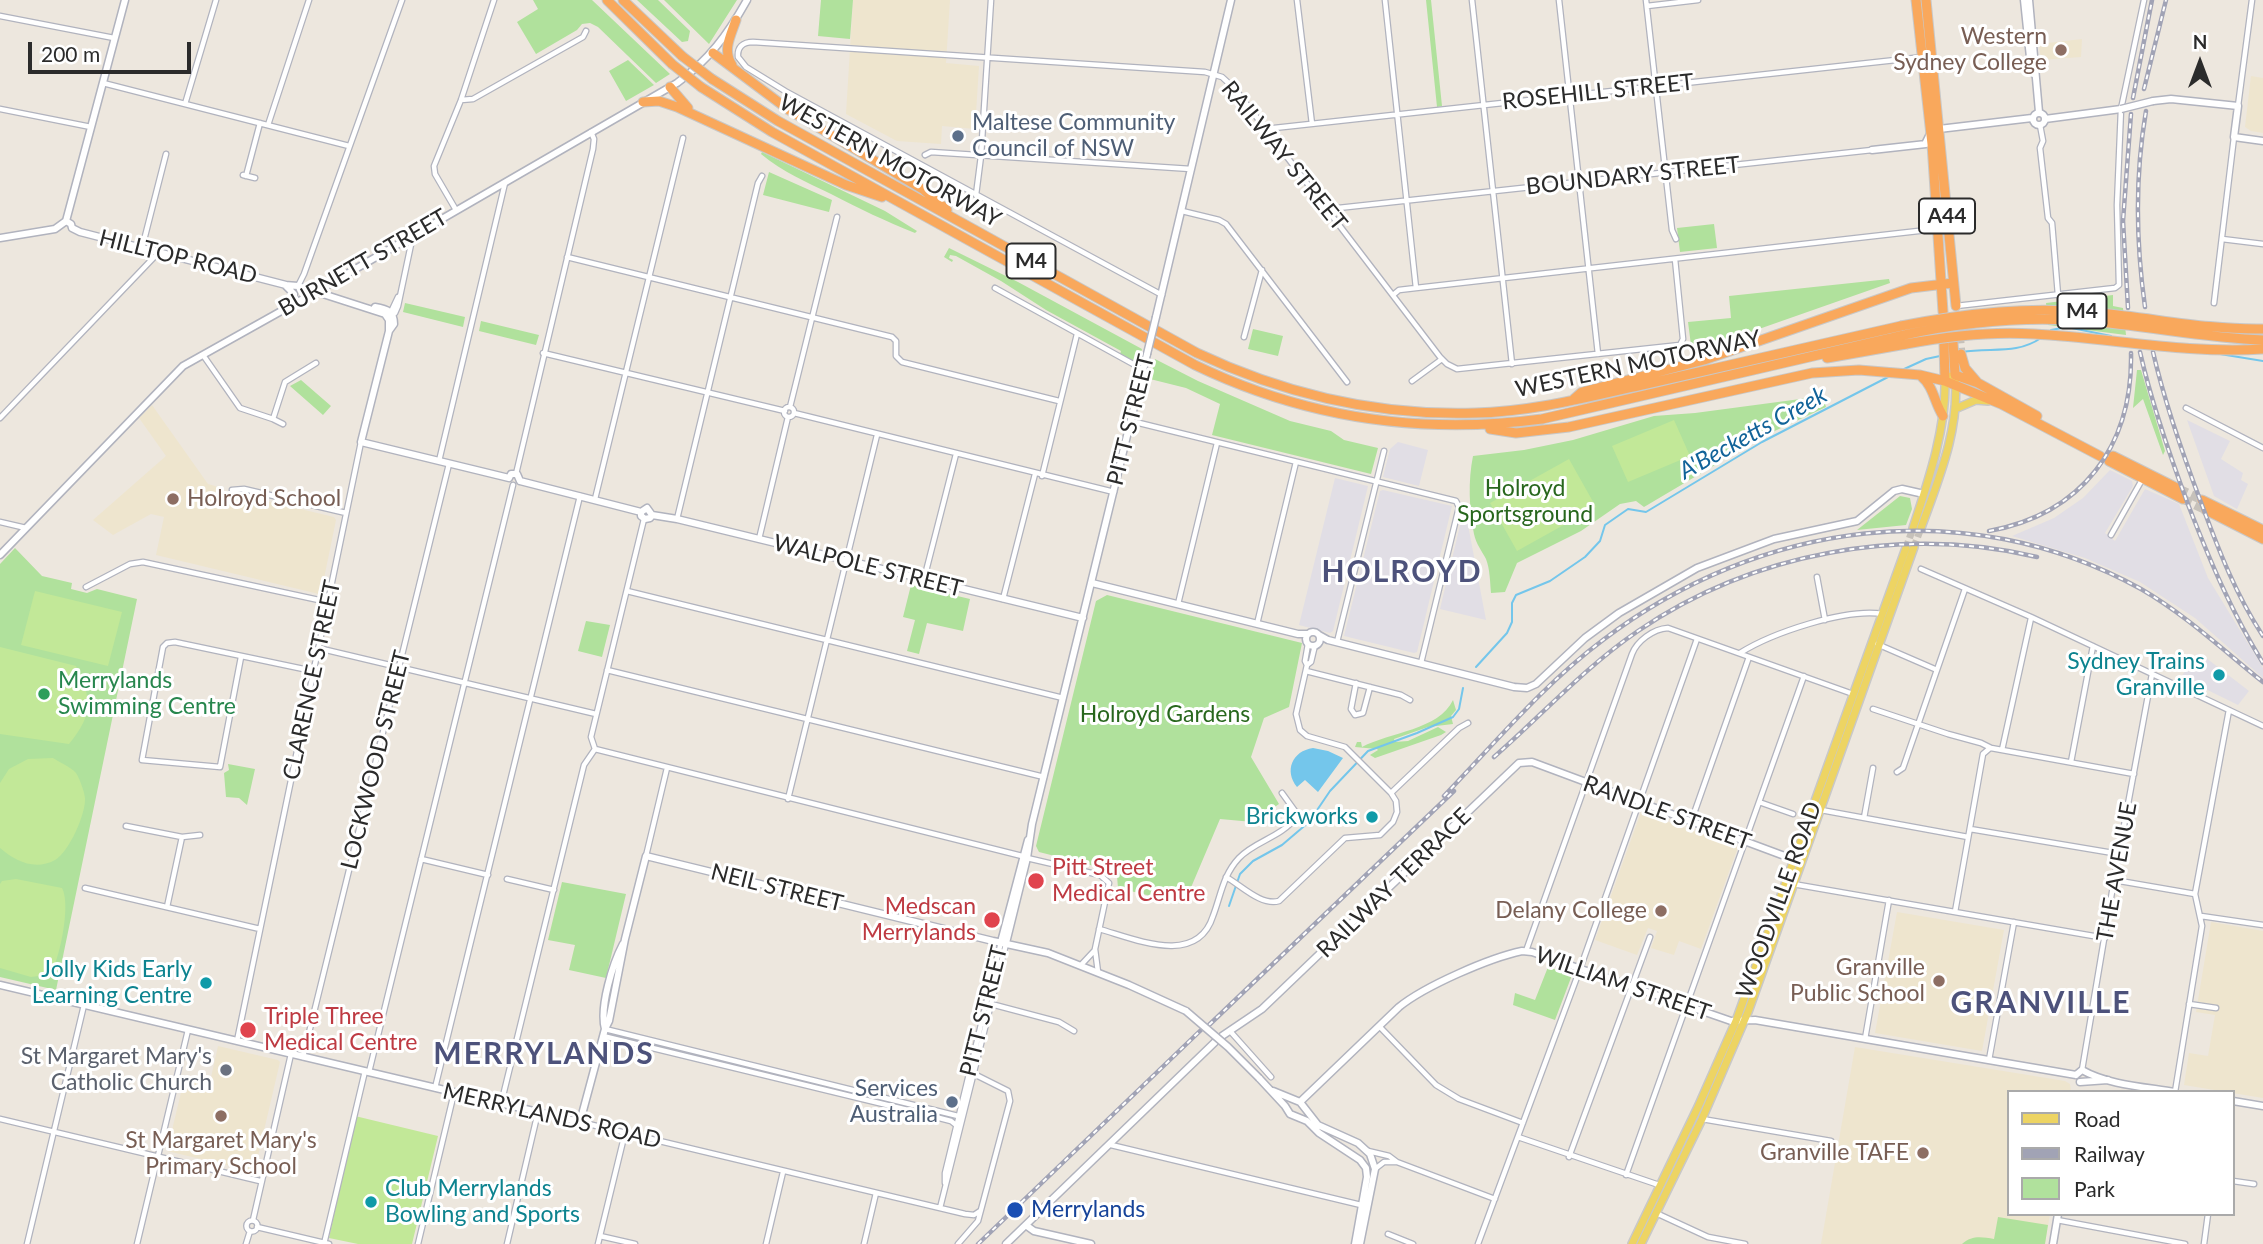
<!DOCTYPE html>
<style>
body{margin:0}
#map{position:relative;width:2263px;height:1244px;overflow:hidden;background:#ede7de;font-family:Lato,sans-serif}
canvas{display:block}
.legend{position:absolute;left:2007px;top:1090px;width:228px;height:126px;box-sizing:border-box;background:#fff;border:2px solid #aaa;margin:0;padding:9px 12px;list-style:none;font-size:21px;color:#2b2b2b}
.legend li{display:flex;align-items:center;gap:14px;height:35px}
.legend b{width:35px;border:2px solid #aaa}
.north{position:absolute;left:2165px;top:28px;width:70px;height:70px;-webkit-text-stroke:5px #fff;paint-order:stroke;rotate:0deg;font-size:19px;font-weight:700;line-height:28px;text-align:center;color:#2b2b2b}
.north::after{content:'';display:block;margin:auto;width:24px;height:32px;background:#2b2b2b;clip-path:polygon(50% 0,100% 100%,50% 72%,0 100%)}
.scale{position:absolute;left:28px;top:42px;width:163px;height:32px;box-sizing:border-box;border:4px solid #2b2b2b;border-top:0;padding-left:9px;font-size:21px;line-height:24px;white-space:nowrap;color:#2b2b2b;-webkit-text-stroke:5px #fff;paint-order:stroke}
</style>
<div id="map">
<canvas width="2263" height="1244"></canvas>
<ul class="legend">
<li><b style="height:9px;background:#edd463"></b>Road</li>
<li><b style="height:9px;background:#a1a3b5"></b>Railway</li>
<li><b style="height:19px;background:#b0e19c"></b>Park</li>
</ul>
<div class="north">N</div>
<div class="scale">200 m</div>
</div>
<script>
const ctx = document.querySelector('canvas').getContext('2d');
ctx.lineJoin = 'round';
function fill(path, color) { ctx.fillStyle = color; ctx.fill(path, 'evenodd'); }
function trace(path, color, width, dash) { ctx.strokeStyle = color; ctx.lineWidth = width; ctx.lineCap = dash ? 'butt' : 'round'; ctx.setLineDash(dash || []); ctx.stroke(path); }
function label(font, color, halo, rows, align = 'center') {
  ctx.font = font + ' Lato,sans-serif'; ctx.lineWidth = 6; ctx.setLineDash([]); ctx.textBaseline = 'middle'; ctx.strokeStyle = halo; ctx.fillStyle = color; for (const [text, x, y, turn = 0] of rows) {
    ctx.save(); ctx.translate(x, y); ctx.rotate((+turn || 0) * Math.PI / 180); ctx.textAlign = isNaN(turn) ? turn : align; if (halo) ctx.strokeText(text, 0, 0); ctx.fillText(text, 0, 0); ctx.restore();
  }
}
fill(new Path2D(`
 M2187 420 2230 441 2221 459 2243 473 2241 480 2248 484 2237 509 2214 496Z
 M1398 442 1428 450 1419 486 1383 477 1390 449Z
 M2110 470 2132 481 2133 486 2105 533 2115 541 2145 489 2179 504 2208 578 2263 668V678L2195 618 2140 582 2085 558 2012 536 2054 518 2083 498Z
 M1335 478 1368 486 1333 631 1330 633 1299 625Z
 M1383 490 1452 506 1417 652 1414 653 1344 636 1380 491Z
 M1464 509H1465L1486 620 1440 609Z
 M2197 654H2201L2249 691 2238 705 2181 677Z`), '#e1dee5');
fill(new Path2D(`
 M853 0H950L946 63 979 66 975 129 942 126 941 144 897 141 846 114Z
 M2082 39 2081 57 2041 60 2039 44Z
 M2251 76 2263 78V133L2251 131 2245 127Z
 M152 405 208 484 222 488 223 494 227 499 234 500 246 496 334 517 336 520 321 593 319 594 156 555 164 517 151 514 113 535 93 520 166 456 139 418Z
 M1641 812 1738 847 1701 949 1679 941 1674 955 1651 948 1657 931 1648 928 1637 955 1595 940Z
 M1897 912 2004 930 1982 1051 1875 1033Z
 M2211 922 2263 931V1098L2184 1085 2189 1053 2208 1056 2215 1015 2196 1012Z
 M218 1046 278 1060 280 1062 255 1169 252 1171 167 1151 185 1076 210 1082Z
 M1855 1047 2065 1081 2070 1084 2071 1092H2009V1214H2050L2045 1244H1821Z`), '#eee5ce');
fill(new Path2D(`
 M533 0H592L670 74 656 83 598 27 590 23 582 24 577 30 536 54 517 22 538 9Z
 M637 0H658L690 31 688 41 682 42Z
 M664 0H737L709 44Z
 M821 0H853L850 39 818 36Z
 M1426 0H1431L1442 106 1437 107Z
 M628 60 654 85 626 101 609 71Z
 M762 152 885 211 917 231 915 233C885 221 860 209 831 194 806 182 783 172 761 154Z
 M769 172 832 200 829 212 763 195Z
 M1714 224 1717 248 1680 252 1677 228Z
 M949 248 1018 282 1142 349 1138 361 1134 362 1120 354 1121 351 1046 310 1001 281 956 256 950 255 949 258 953 260 952 262 944 257Z
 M1889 279 1890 283 1739 336 1691 345 1688 322 1731 318 1729 296Z
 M2113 295V306L2123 308 2126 335 2048 325 2046 303Z
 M405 303 465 317 463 327 403 312Z
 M481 321 539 335 536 345 479 331Z
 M1253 329 1283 336 1278 356 1248 349Z
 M1155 359 1198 381 1290 421 1331 431 1344 440 1378 448 1371 474 1212 435 1220 404 1186 388 1150 379Z
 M2137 370H2141L2165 451 2163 455 2143 399 2133 408Z
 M301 380 331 406 323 415 290 386Z
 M1823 396 1826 407 1764 436 1644 507 1636 501 1620 504 1581 531 1517 563 1505 592 1491 593C1490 582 1490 569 1486 559 1482 551 1476 544 1474 534 1469 508 1468 481 1473 456L1524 450 1573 440 1654 416 1695 413Z
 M1900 496 1910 498 1912 509 1906 525 1857 530Z
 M15 548 42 576 72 583 71 589 87 593 97 589 137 599 56 990 0 977V564Z
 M911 585 970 599 963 631 927 623 919 654 907 651 915 620 903 617Z
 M1107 595 1302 643 1289 707 1264 718 1251 757 1279 804 1253 822 1220 819 1184 904 1118 888 1117 876 1110 870 1039 852 1036 846 1096 601Z
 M586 621 610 625 602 657 578 651Z
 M1453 700 1456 710 1451 716 1453 724 1428 727 1394 739 1395 742 1408 741 1438 727 1446 732 1441 735 1375 758 1370 755 1378 750 1377 749 1355 747 1357 742H1361L1362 747C1390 732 1439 730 1453 700Z
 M228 764 255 769 247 805 239 798 226 797 224 773 229 770Z
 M562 882 626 894 606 978 569 970 575 945 548 940Z
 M1548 967 1572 975 1555 1020 1513 1005 1515 993 1535 1000Z
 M1998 1217 2048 1225 2045 1244H1962C1972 1235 1982 1237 1994 1239Z`), '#b0e19c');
fill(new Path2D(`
 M1674 420 1690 456 1628 482 1612 446Z
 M1569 459 1596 507 1517 551 1490 503Z
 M35 591 122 612 108 666 21 645Z
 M0 647 76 666C92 700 94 713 69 744L0 734Z
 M53 758C59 762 71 767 76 773 79 777 85 793 85 798 86 814 69 852 55 860 35 871 15 861 0 848V783L9 769 28 759Z
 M16 879 62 888C70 903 62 944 56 961 54 966 49 970 46 975L31 977 0 968V884L2 881Z
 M355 1116 438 1136 412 1244H358L329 1238Z`), '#c2e898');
fill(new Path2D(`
 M1313 748 1328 751 1343 758 1318 792 1305 780 1297 787C1284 771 1292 751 1313 748Z`), '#74c6eb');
trace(new Path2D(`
 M2051 330 2067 327 2111 336
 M1962 352C1991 347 2016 355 2041 338
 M2220 354 2263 361
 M1902 370 1926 359 1940 356
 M1476 667 1507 633 1512 622V603L1516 595 1550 581 1585 557 1600 541 1605 525 1628 509 1646 512 1762 442 1888 377
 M1229 906 1240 874 1253 861 1282 845 1309 822 1330 791 1368 751 1417 733 1453 717 1459 709 1463 688`), '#74c6eb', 2);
trace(new Path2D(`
 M1914 547 1921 528
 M1906 548 1913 528`), '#c6c1ba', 7, [7, 3.5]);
trace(new Path2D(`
 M1958 321 1961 354
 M2179 489 2202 500
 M2183 499 2206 510`), '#c6c1ba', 9, [9, 4.5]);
const street = new Path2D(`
 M1297 0 1312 124
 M1385 0 1416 288
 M1472 0 1512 364
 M1559 0 1598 354
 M1646 0 1672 230 1676 239
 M1647 6 1698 0
 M0 16 114 38
 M103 83 349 146
 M461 100 473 99 583 37 586 31
 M185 104 216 0
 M2238 106 2252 0
 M0 109 91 127
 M268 125 309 0
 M2040 125 2043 141 2040 148 2048 218 2052 223 2058 295
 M1265 129 1923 57
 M925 155 931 152 1191 169
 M243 175 255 178
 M246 176 260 123
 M976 195 981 156 991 0
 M1329 209 1872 150
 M456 210 435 174 434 166 461 100 494 0
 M1182 211 1219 220 1226 224 1347 382
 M2222 239 2263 244
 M142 248 166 154
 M567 257 892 337 896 341V356L902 362 1059 401
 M298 286 304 274 402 0
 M995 288 1144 370
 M1162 295 785 91 746 67 738 57C737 47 743 42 753 42L1205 72 1222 77 1235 89 1440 357 1447 364 1457 369 1680 345 1683 339 1675 259
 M1393 295 1399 290 1416 288 1936 229
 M2214 303 2234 137
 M1956 306 2115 288 2119 285 2117 205 2121 109 2144 0
 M390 314 398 297
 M391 316 395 313 398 306 413 235
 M1244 337 1262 270
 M543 353 785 411
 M203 355 240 408 273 419 283 424
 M1412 381 1442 359
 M790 407 837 217
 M784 412a5 5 0 1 1 10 0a5 5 0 1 1-10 0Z
 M2186 408 2263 448
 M794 413 1114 492
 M0 418 159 252
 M273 419 285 382 316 363
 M1131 421 1456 501 1459 507 1421 663
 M439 461 505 183
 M516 474 593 149 594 139 591 132
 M1042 476 1077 334
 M232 490 244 489 346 513
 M595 499 683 138
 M677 519 758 183 762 176
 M0 522 26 528
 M2111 535 2143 478
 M759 539 788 417
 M1921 569 2031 617 2263 726
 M1817 577 1825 620
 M924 579 956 454
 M86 587 130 564 143 562 328 602
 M627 591 1063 698
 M1003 599 1035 474
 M1178 604 1217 443
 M1257 624 1296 462
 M1337 642 1384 451
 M1877 644 1937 670
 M318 648 596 714
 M1740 653C1772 633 1845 608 1883 614
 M241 657 220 767 142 760 163 647 167 643 175 642 313 671
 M1307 665 1311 662 1315 645
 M607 670 1044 777
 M1306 671 1401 695 1410 700
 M1356 683 1351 709 1355 715 1363 713 1370 687
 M1873 709 1948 734 1981 743 1991 748 2134 774
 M595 749 1022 856
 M595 749 591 737 644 519
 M2002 750 2031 618
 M2071 762 2093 646
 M1897 772 1903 768 1965 589
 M1391 793 1459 728 1468 723
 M788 799 877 435
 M1759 802 1793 814
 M1821 810 1968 837
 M1864 818 1873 768
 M1691 822 1749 657
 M126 826 182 837 200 835
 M1970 829 2119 854
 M646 856 667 768
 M1027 858 1100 875 1109 883 1095 949 1098 972
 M421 859 488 875
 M1226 877C1242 886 1261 906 1279 901L1345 838 1380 835 1393 822 1397 812 1396 801 1391 793 1345 747 1307 736 1300 730 1296 714 1307 665 1305 661 1308 644
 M507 879 554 890
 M2114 880 2195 894
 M1793 884 2105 938
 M85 888 260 929
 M167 907 182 837
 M1955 912 1983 754 1990 748
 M2201 916 2263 925
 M1099 929C1135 939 1197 967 1213 916 1221 895 1223 875 1239 858 1255 841 1282 837 1295 818V811L1282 793
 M1526 951 1632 654C1637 641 1653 629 1668 628L1853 694
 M1081 965 1095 950
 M991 1004 1059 1022 1074 1031
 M2189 1004 2216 1008
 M1379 1026 1436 1085 1459 1099 1523 1123
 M605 1029 958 1116
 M1230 1031 1271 1077
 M603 1036 916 1112 951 1121 956 1125
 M1865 1039 1889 900
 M237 1041 361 442
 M303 1057 449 464
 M1989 1060 2014 922
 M2082 1070 2114 880 2152 674
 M369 1072 513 485
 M435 1088 580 496
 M2175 1092 2202 926 2195 894 2229 710
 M501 1104 584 765 595 749
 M0 1119 260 1181
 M1702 1119 1831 1141
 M580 1122 965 1214 974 1215 980 1211
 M1518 1137 1659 1185
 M1111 1145 1361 1205
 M1368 1151 1389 1156 1397 1162 1495 1199
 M1569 1157 1650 937
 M1375 1169 1384 1162H1396
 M1626 1175 1804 676
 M2233 1181 2254 1184
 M945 1183V1173L1001 942
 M940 1208 1006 944
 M1656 1213 1708 1237 1745 1244
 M253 1220 291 1054
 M2057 1220 2185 1244
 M246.5 1226a5.5 5.5 0 1 1 11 0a5.5 5.5 0 1 1-11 0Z
 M257 1227 329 1244
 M1388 1234 1413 1244
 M600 1236 635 1244
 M27 1244 84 1005
 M137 1244 188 1030
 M246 1244 250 1231
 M324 1244 365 1071
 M418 1244 454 1093
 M507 1244 538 1112
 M598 1244 625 1133
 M766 1244 783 1172
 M864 1244 876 1193
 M958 1244 978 1221 1010 1101 1008 1091 974 1074
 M1478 1244 1580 969 1697 639
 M2204 1244 2208 1214`);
const secondary = new Path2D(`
 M2024 0 2031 67 2034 74
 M2029 0 2039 112
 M2153 101 2171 99 2238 106 2234 137 2263 141
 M2033 119a6 6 0 1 1 12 0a6 6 0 1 1-12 0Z
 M2045 119 2121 109
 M1925 144 1931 132 1939 129 2032 118
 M1872 150 1926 144
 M66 221 71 224 72 228 80 232 286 285
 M66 221 125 0
 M0 238 55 229 66 221
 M285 285 298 286 385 314 389 320V331L361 442 509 478
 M285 285 294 294 292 303
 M375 307C387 309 394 311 394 324L389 331
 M1156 317 1231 0
 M509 478 511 474H517L520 481
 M520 481 641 512 647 508 652 515
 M641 512V516L645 519 650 518 652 515
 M652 515 677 519 1083 618
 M0 555 183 366 326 286 677 83C709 60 728 34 747 0
 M1092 583 1298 634H1308
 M1306 639a7 7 0 1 1 14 0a7 7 0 1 1-14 0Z
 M1319 635 1328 640 1514 687 1527 688 1536 684 1585 638 1619 613 1697 568 1774 539 1857 521 1894 491 1902 489 1924 494
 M1001 942 1028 840
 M1006 943 1027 858 1032 824 1147 354
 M0 985 580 1122 605 1029 609 1021 625 939 646 856 993 941 1048 953 1129 985 1186 1011
 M605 1029C599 1007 613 963 623 944
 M1222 1036 1262 1009 1519 763 1532 762 1798 861
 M2076 1075 2082 1070C2108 1085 2145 1087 2175 1092
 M1259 1078 1285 1106 1290 1114 1307 1121 1319 1133 1360 1160 1366 1168 1367 1177 1355 1244
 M2080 1082 2108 1080
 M1273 1091 1300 1102
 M2233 1101 2263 1106
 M1300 1102 1399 1007C1425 986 1489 958 1522 951L1532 952 1731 1021 1755 1020 2076 1075
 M1300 1102 1318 1125 1358 1143 1370 1154 1375 1169 1360 1244
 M1027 1226 1034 1231 1091 1244
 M1006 1244 1215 1042
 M2053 1244 2058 1214`);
const primary = new Path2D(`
 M1955 409 1976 400 1988 401
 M1913 528C1928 482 1946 430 1945 381
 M1921 528C1939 478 1960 429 1955 375L1944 378
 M1632 1244 1698 1107 1736 1021 1906 548
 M1641 1244 1702 1119 1748 1012 1914 547`);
const highway = new Path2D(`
 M607 0 672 64
 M623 0 682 56
 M1916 0 1932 144 1943 312
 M1926 0 1956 306
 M713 53 789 110 924 190 947 210
 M732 65C722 50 731 35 736 20
 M712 79 778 121 1197 353C1286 395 1377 416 1475 413 1532 412 1587 397 1642 385 1729 366 1815 345 1901 326
 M670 87 688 108
 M701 87 772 132 1195 365C1305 418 1421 435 1542 419L1904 335
 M643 102 659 101 677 107 846 185 882 197
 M1953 342 1955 375 1978 383 2037 416
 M1944 344 1945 381
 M1961 354 1965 368 1977 382
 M1827 358 1906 344
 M1921 376C1934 387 1934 402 1943 416
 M1574 399 1582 392 1704 360 1911 288 1953 283
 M1490 429 1516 433 1569 427 1812 373 1859 370 1920 375 1945 381 2001 404 2100 456
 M2113 456 2179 489
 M2109 461 2183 499
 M2202 500 2263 530
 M2206 510 2263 539`);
trace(street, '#b1b3be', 7);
trace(secondary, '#b1b3be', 9);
trace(primary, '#c8c8c8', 10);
trace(highway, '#c8c8c8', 11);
trace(street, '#fff', 4.5);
trace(secondary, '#fff', 6);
trace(primary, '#edd463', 7);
trace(highway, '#f9a85c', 9);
const rail = new Path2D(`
 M2144 89 2166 0
 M2133 98 2152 0
 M2145 307C2136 243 2135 175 2146 111
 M2128 308 2123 221 2131 114
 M2140 352C2152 405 2170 456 2189 507 2210 561 2232 613 2263 663
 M2153 352C2165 404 2183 455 2202 505 2219 551 2236 595 2263 636
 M1989 531C2082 514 2133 446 2131 353
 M1494 757C1542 715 1585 667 1638 631 1752 553 1902 525 2037 557
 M1444 796C1495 743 1544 684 1603 640 1760 521 1965 492 2141 589 2186 615 2223 650 2263 682
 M1209 1025 1454 791
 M978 1244 1201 1030`);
trace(rail, '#a1a3b5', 4.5);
trace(rail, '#fff', 2, [5]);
const secondaryBridge = new Path2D(`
 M2121 109 2153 101
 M1147 354 1156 317
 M1186 1011 1228 1047 1259 1078`);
const highwayBridge = new Path2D(`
 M682 56 712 79
 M672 64 701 87
 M1901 326C1967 313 2031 306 2098 313 2154 318 2207 330 2263 329
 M1904 335C1964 322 2024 316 2086 321 2145 325 2203 338 2263 340
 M1906 344C1948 336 1991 331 2034 334 2110 338 2186 354 2263 349`);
trace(secondaryBridge, '#b1b3be', 9, []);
trace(highwayBridge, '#c8c8c8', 11, []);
trace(secondaryBridge, '#fff', 6);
trace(highwayBridge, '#f9a85c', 9);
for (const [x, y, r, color] of [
 [2061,50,7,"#8d6e63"],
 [958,136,7,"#5c6f8a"],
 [173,499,7,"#8d6e63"],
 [2219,675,7,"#0f9aa8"],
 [44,694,7,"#2e9e5b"],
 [1372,817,7,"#0f9aa8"],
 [1036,881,9,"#e0444e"],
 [1661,911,7,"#8d6e63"],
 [992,920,9,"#e0444e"],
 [1939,981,7,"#8d6e63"],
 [206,983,7,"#0f9aa8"],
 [248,1030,9,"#e0444e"],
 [226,1070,7,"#6b7280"],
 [952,1102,7,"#5c6f8a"],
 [221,1116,7,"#8d6e63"],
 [1923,1153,7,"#8d6e63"],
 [371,1202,7,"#0f9aa8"],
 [1015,1210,9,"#1a4fb4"]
]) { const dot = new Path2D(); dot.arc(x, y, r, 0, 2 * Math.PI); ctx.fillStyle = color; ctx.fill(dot); trace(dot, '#fff', 2.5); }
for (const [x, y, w] of [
 [1947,216,56],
 [1031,261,49],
 [2082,311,49]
]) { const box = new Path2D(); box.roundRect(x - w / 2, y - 17.5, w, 35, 5); ctx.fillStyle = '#fff'; ctx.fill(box); trace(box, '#2b2b2b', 2); }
label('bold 21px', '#2b2b2b', null, [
 ["A44",1947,216],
 ["M4",1031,261],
 ["M4",2082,311]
]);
label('23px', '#785e54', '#fff', [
 ["Western",2047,37],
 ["Sydney College",2047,63],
 ["Holroyd School",187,499,"left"],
 ["Delany College",1647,911],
 ["Granville",1925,968],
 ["Public School",1925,994],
 ["St Margaret Mary's",221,1141,"center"],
 ["Primary School",221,1167,"center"],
 ["Granville TAFE",1909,1153]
], 'right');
label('23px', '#2b2b2b', '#fff', [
 ["ROSEHILL STREET",1598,92,-6],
 ["RAILWAY STREET",1284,156,51],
 ["WESTERN MOTORWAY",890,161,29],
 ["BOUNDARY STREET",1633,176,-6],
 ["HILLTOP ROAD",178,257,14],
 ["BURNETT STREET",363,263,-30],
 ["WESTERN MOTORWAY",1638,364,-12],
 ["PITT STREET",1131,420,-76],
 ["WALPOLE STREET",868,566,14],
 ["CLARENCE STREET",312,680,-78],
 ["LOCKWOOD STREET",376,760,-76],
 ["RANDLE STREET",1667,813,20],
 ["THE AVENUE",2117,872,-80],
 ["RAILWAY TERRACE",1394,883,-44],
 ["NEIL STREET",777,888,14],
 ["WOODVILLE ROAD",1779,900,-70],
 ["WILLIAM STREET",1623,984,19],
 ["PITT STREET",984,1011,-76],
 ["MERRYLANDS ROAD",552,1116,13]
]);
label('23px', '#4e5e75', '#fff', [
 ["Maltese Community",972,123],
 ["Council of NSW",972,149],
 ["Services",938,1089,"right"],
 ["Australia",938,1115,"right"]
], 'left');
label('23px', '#28671d', '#fff', [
 ["Holroyd",1525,489],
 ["Sportsground",1525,515],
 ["Holroyd Gardens",1165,715]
]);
label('23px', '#0d838f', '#fff', [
 ["Sydney Trains",2205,662],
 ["Granville",2205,688],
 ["Brickworks",1358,817],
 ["Jolly Kids Early",192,970],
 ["Learning Centre",192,996],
 ["Club Merrylands",385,1189,"left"],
 ["Bowling and Sports",385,1215,"left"]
], 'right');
label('23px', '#27864d', '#fff', [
 ["Merrylands",58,681],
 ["Swimming Centre",58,707]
], 'left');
label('23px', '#be3a42', '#fff', [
 ["Pitt Street",1052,868],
 ["Medical Centre",1052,894],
 ["Medscan",976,907,"right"],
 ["Merrylands",976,933,"right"],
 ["Triple Three",264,1017],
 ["Medical Centre",264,1043]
], 'left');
label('23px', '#5b616d', '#fff', [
 ["St Margaret Mary's",212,1057],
 ["Catholic Church",212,1083]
], 'right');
label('23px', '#164399', '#fff', [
 ["Merrylands",1031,1210]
], 'left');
label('italic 24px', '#116399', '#fff', [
 ["A'Becketts Creek",1753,433,-29]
]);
ctx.letterSpacing = '2px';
label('bold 30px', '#4d527b', '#fff', [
 ["HOLROYD",1402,572],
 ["GRANVILLE",2041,1003],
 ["MERRYLANDS",544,1054]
]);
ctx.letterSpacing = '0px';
</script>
